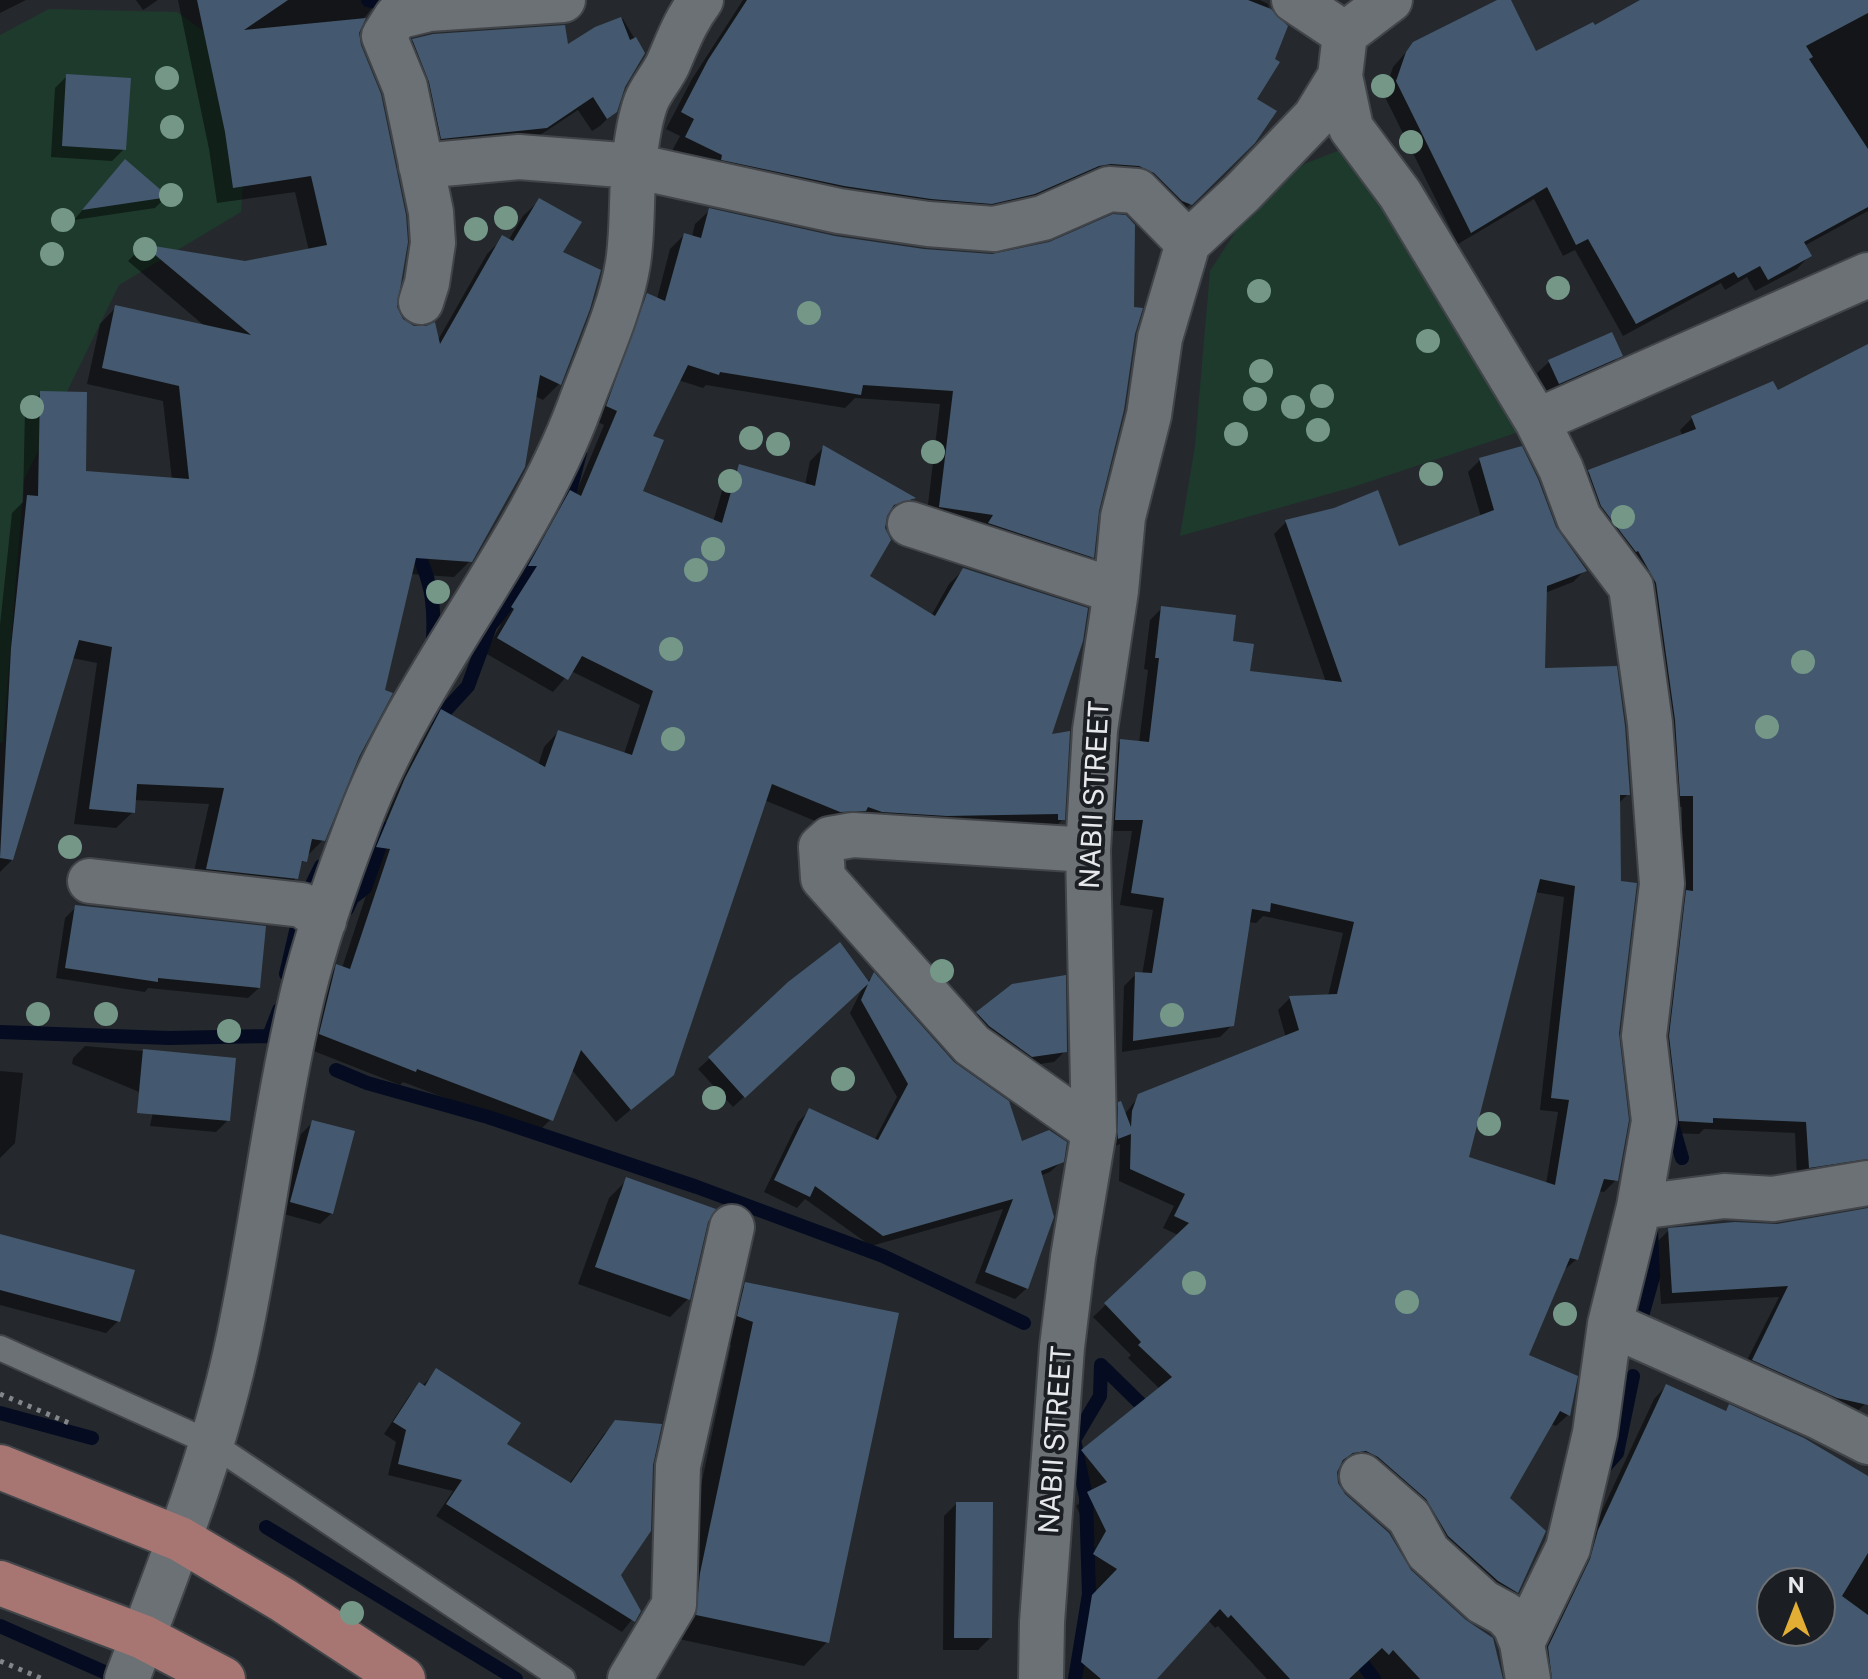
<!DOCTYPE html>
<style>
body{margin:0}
#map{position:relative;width:1868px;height:1679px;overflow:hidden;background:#25292d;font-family:"Public Sans",sans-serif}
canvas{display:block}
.north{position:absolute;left:1756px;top:1567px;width:80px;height:80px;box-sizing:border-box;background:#1b1f24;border:2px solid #6c6f74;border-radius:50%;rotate:0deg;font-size:22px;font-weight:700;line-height:32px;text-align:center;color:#e6e8eb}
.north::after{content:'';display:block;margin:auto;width:28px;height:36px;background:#e2ae34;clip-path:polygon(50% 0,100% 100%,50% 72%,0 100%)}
</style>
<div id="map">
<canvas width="1868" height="1679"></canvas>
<div class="north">N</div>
</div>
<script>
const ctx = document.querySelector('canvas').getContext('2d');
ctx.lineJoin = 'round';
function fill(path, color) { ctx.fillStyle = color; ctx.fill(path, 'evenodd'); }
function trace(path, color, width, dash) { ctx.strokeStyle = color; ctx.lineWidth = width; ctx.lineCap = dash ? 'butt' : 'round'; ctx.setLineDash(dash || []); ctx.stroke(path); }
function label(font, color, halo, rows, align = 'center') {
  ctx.font = font + ' "Public Sans",sans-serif'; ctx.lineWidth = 8; ctx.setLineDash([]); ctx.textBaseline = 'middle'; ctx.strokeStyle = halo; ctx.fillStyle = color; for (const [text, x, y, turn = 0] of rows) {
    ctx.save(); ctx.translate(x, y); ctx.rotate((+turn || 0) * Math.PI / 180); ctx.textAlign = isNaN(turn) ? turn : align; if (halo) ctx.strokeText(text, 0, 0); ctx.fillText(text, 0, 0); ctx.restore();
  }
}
fill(new Path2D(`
 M49 9 177 12 252 66 241 212 119 285 24 480 3 742 0 743V35Z
 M1340 150 1555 420 1353 487 1180 536 1195 446 1210 271 1271 177Z`), '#1e3a2d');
fill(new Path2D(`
 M0 0H26L0 13Z
 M136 0H158L143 10Z
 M178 0H407L372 8 361 22 357 34 394 307 401 320 438 340 487 254 503 238 508 241 523 216 540 200 560 253 559 384 543 400 535 396 470 561 454 577 410 574 357 756 323 840 307 856 299 867 296 878 280 895 191 885 209 804 134 800 133 812 116 828 74 824 97 663 72 658 11 861 0 872V625L12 513 23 502 25 410 41 393 84 473 172 480 163 401 87 384 100 324 116 307 207 328 128 261 143 246 245 263 309 251 295 192 217 203 209 149Z
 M743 0H1260L1268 4 1270 13 1254 99V142L1174 220 1138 189 975 219 671 153 680 136 666 129 692 79Z
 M1501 0H1509L1535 54 1594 28 1644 0H1868V211L1804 246 1809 256 1797 269 1755 291 1747 277 1725 290 1721 283 1623 336 1575 250 1563 256 1534 199 1458 244 1384 95 1393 67 1414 43Z
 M623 19 643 53 623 86 615 111 600 126 592 131 578 110 531 141 427 152 399 55 413 41 561 51 596 28Z
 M67 76 124 149 112 161 51 157 55 88Z
 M113 174 166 197 155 208 74 220Z
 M710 210 835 238 1097 511 1092 557 1078 571 926 521 940 404 855 398 845 408 706 385 703 388 678 380 650 437 641 492 713 522 725 481 740 467 805 485 810 461 824 447 913 499 900 512 884 516 867 577 931 616 949 584 963 570 1049 736 1063 819 1049 833 825 825 764 800 657 1088 616 1122 571 1069 551 1119 537 1133 403 1082 400 1085 306 1048 323 980 337 966 342 968 377 862 363 861 391 794 428 726 442 712 538 766 544 747 558 732 624 754 640 705 571 671 553 692 485 653 501 624 498 622 525 580 516 579 556 507 570 493 575 495 604 425 594 420 634 309 648 295 657 299 670 249 684 235 692 237 695 224Z
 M1868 346V1174L1797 1179 1795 1133 1704 1129 1699 1134 1667 1133 1658 1049 1682 898V807H1669L1664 733 1577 484 1589 472 1683 437 1680 430 1692 418 1777 392Z
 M1620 355 1608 367 1546 395 1537 373 1549 362Z
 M1480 460 1554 528 1585 570 1573 582 1545 593 1543 670 1628 794 1618 804 1616 1180 1604 1192 1598 1191 1577 1259 1563 1271 1527 1356 1568 1415 1556 1426 1551 1424 1508 1498 1517 1592 1505 1604 1353 1463 1339 1464 1335 1472 1336 1484 1500 1679H1267L1218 1626 1215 1628 1208 1620 1154 1679H1071L1087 1569 1082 1567 1095 1545 1076 1506 1093 1491 1070 1464 1160 1389 1128 1358 1131 1355 1093 1317 1178 1235 1163 1228 1174 1206 1119 1181 1120 1144 1107 1149V1116L1120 1104 1124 1115 1139 1096 1286 1038 1278 1010 1290 998 1328 996 1343 933 1263 916 1256 923 1248 922 1232 1025 1220 1037 1122 1052 1124 986 1136 974 1142 975 1153 910 1120 905 1132 831H1104L1108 753 1120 741 1139 743 1148 670 1144 669 1150 620 1162 608 1231 643 1248 672 1326 682 1274 534 1286 522 1398 549 1481 517 1468 472ZM1535 892 1564 897 1540 1110 1558 1112 1546 1184 1467 1158Z
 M75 908 259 988 248 998 148 988 145 992 56 978 65 918Z
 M874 975 1021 1144 1062 1161 1050 1172 1040 1176 1027 1288 1015 1299 975 1283 1003 1209 871 1246 805 1199 797 1208 764 1192 798 1122 809 1111 874 1141 897 1097 850 1013 862 989 733 1107 698 1069 710 1058 867 982Z
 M1013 986 1065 1051 1054 1062 1020 1067 966 1024Z
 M85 1046 234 1059 228 1120 216 1132 150 1126 156 1099 72 1064 73 1058Z
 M0 1071 23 1073 15 1143 0 1158Z
 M313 1122 332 1213 320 1224 280 1213 301 1134Z
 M627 1180 706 1221 688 1299 670 1317 578 1284 609 1198Z
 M1868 1210V1389L1865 1404 1852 1416 1741 1372 1779 1297 1661 1304 1657 1242 1669 1230 1777 1226Z
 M0 1236 118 1321 106 1333 0 1305Z
 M746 1284 827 1642 804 1666 674 1638 677 1598 731 1345 715 1340 722 1307Z
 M437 1371 504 1445 569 1484 604 1434 616 1422 619 1574 639 1611 622 1632 436 1516 453 1491 388 1475 396 1442 384 1434 409 1396 420 1384 422 1386Z
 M1666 1386 1724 1412 1730 1407 1868 1479V1679H1540L1537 1660 1587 1543 1654 1399ZM1772 1583H1820V1631H1772Z
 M956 1504 990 1638 978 1650H943L944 1516Z`), '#0007');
trace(new Path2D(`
 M368 0 379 3 399 2
 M566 506 580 453
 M418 543C417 556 425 568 428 581 434 600 434 620 433 640
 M439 726 446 710 468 686 490 626 528 578 543 549
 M347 909 352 898 365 888 386 829
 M286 974 302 905 321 866
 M0 1032 169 1038 269 1036 275 1039
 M269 1036 279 1010
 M336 1070 367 1083 488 1117 697 1187 883 1256 1024 1323
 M1669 1113 1682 1158
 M1642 1316 1653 1277 1651 1230
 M1101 1365 1152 1415
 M0 1413 92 1438
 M1600 1472 1617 1453 1633 1376
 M266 1527 516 1679
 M0 1626 120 1679
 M1354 1652 1374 1679
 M1075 1679 1089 1594 1086 1497 1074 1440 1100 1396 1101 1365`), '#050c21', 14);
fill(new Path2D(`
 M197 0H288L244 30 366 18 359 33 361 45 381 94 406 215 408 242 397 307 403 319 414 326H426L435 322 440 344 502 235 513 241 539 198 582 222 563 252 601 270 590 309 561 385 540 375 525 467 472 562 416 558 385 690 393 693 359 757 325 841 312 839 307 862 302 861 298 879 206 869 224 788 137 784 135 813 89 809 112 647 79 640 13 860 0 858 11 648 27 495 38 496 40 391 87 392 86 471 189 479 179 386 102 368 115 305 251 335 142 244 245 261 327 245 311 176 233 188 225 132Z
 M747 0H1248L1271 9 1288 26 1275 59 1280 62 1257 99 1277 111 1255 143 1192 205 1182 201 1154 173 1139 166 1111 164 1099 166 1035 194 992 204 931 199 844 186 721 160 722 155 685 137 694 119 681 112 708 60Z
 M1497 0H1511L1536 51 1593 22 1595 25 1640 0H1868V13L1806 46 1813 57 1809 59 1868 149V207L1804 242 1812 256 1768 280 1760 266 1738 278 1734 272 1636 324 1588 239 1576 245 1547 187 1471 233 1396 81 1406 52 1413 42Z
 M621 17 630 40 636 37 645 53 625 87 617 112 607 119 593 97 547 128 441 139 429 82 412 39 433 34 565 25 568 44 595 27Z
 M66 74 131 78 126 150 62 146Z
 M125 159 169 197 82 210Z
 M709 208 835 236 924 249 992 254 1049 242 1113 214 1126 215 1135 225 1134 307 1143 308 1135 334 1124 410 1099 511 1094 558 988 523 993 515 939 507 953 391 863 385 861 395 720 372 719 375 688 365 653 436 664 440 643 491 722 523 739 464 815 486 823 445 916 498 894 505 887 516 885 528 891 540 870 576 935 616 963 568 1088 608 1083 641 1052 734 1070 731 1065 820H1058V814L947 816 882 812 868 807 866 811 840 812 772 784 674 1075 631 1110 581 1050 553 1121 417 1069 416 1072 319 1034 336 964 350 969 390 849 376 847 405 778 441 709 545 767 558 730 632 755 653 691 582 656 568 680 497 638 514 609 511 607 537 566H528L570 490 581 496 617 411 606 406 647 293 665 301 684 233 701 238Z
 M1612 332 1623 356 1559 384 1548 360Z
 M1868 344V1159L1809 1168 1806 1122 1713 1118V1123L1679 1121 1669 1036 1686 890 1693 891V796H1680L1675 720 1656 583 1638 551 1636 552 1601 506 1588 470 1696 429 1691 416 1773 381 1778 390Z
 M1522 446 1538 479 1556 527 1587 571 1547 586 1545 668 1617 666 1625 726 1630 795H1620L1621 881 1637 883 1619 1033 1629 1120 1618 1181 1604 1179 1578 1260 1570 1258 1529 1355 1578 1376 1570 1416 1560 1411 1510 1498 1546 1531 1518 1593 1498 1581 1448 1536 1426 1499 1378 1457 1366 1451 1353 1453 1343 1460 1337 1472 1338 1483 1345 1494 1389 1533 1411 1570 1466 1620 1493 1638 1503 1679H1420L1393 1650 1389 1655 1382 1648 1349 1679H1290L1231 1615 1228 1618 1220 1609 1157 1679H1101L1081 1662 1092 1595 1117 1569 1093 1554 1106 1531 1087 1492 1107 1482 1081 1450 1172 1377 1138 1345 1141 1342 1104 1303 1189 1223 1174 1216 1185 1194 1130 1169 1131 1134 1118 1139V1102L1121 1101 1131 1127 1132 1111 1138 1094 1299 1030 1289 996 1337 994 1354 922 1271 903 1270 912 1252 909 1234 1026 1133 1041 1135 972 1152 973 1164 898 1131 893 1143 820H1115L1120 739 1149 742 1159 658H1155L1161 606 1236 615 1233 641 1254 644 1250 671 1342 682 1285 520 1334 508 1378 490 1399 546 1494 510 1479 458ZM1540 879 1575 886 1551 1098 1569 1100 1555 1185 1469 1157Z
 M75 905 266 926 260 988 158 978V982L65 968Z
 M840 942 869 982 874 972 954 1062 1009 1101 1022 1141 1049 1130 1067 1142 1064 1162 1041 1171 1054 1217 1028 1289 985 1272 1013 1199 883 1236 815 1186 810 1197 774 1180 809 1108 878 1140 908 1084 861 1000 868 984 745 1098 708 1057 788 982Z
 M1066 975 1067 1052 1032 1057 989 1026 976 1012 1012 984Z
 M143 1049 236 1058 230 1121 137 1113Z
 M312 1120 355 1131 333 1214 290 1202Z
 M626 1177 716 1209 708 1222 690 1300 595 1267Z
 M1868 1208V1405L1837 1398 1752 1360 1788 1286 1672 1293 1668 1228 1735 1222 1777 1224Z
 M0 1234 135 1270 120 1322 0 1290Z
 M745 1282 899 1313 829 1643 696 1615 700 1573 753 1322 737 1316Z
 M436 1368 521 1423 507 1444 571 1483 615 1420 662 1424 653 1465 651 1531 621 1575 641 1611 635 1622 446 1504 462 1480 398 1464 406 1430 393 1422 419 1382 425 1386Z
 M1666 1384 1726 1411 1729 1404 1804 1438 1868 1476V1553L1842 1596 1868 1615V1679H1552L1548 1647 1590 1559 1598 1530ZM1772 1583H1820V1631H1772Z
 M956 1502H993L992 1638H954Z`), '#44596f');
const service = new Path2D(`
 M0 1348 211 1443 563 1679`);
const minor = new Path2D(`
 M1294 0 1345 34
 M1340 76 1351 128 1400 194 1537 421 1561 469 1579 518 1631 587 1650 723 1662 884 1644 1036 1654 1121 1639 1207 1610 1324 1595 1433 1568 1548 1522 1643
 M421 166 519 157 634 166 839 211 928 224 994 229 1043 218 1109 189 1137 191 1188 243
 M421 302 427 283 433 243 431 212 405 87 384 36 396 17 429 9 563 0
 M1537 421 1868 275
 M910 524 1116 591
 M1088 850 853 835 830 839 821 847 823 878 972 1045 1094 1131
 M90 881 302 905 324 921
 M1639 1207 1724 1196 1773 1199 1868 1183
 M1610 1324 1819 1417 1868 1442
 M1362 1476 1409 1517 1428 1552 1483 1602 1505 1614 1515 1625 1522 1643 1528 1679
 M127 1679C169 1567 215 1454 239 1337 263 1222 276 1105 303 992 317 934 338 876 359 821 414 674 524 555 579 408 595 364 621 309 628 263 633 231 631 197 634 164 636 145 639 121 646 102 651 89 662 77 668 64 679 39 684 23 701 0
 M630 1679 674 1605 678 1466 732 1227
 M1041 1679 1042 1622 1062 1347 1073 1257 1094 1131 1088 850 1095 730 1116 591 1123 517 1149 415 1160 338 1188 243 1242 193 1315 117 1340 76 1345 34 1390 0`);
const primary = new Path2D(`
 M0 1467 180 1539 283 1600 403 1679
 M0 1583 143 1637 223 1679`);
trace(service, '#424549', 28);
trace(minor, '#424549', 48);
trace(primary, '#424549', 48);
trace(new Path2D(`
 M0 1394 69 1423
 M0 1661 43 1679`), '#83868a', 5, [4, 6]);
trace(service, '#6c7176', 24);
trace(minor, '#6c7176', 44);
trace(primary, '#a77672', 44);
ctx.fillStyle = '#749788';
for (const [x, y] of [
 [167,78],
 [1383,86],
 [172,127],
 [1411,142],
 [171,195],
 [506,218],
 [63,220],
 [476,229],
 [145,249],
 [52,254],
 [1558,288],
 [1259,291],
 [809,313],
 [1428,341],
 [1261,371],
 [1322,396],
 [1255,399],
 [32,407],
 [1293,407],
 [1318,430],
 [1236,434],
 [751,438],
 [778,444],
 [933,452],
 [1431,474],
 [730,481],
 [1623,517],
 [713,549],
 [696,570],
 [438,592],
 [671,649],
 [1803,662],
 [1767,727],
 [673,739],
 [70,847],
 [942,971],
 [38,1014],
 [106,1014],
 [1172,1015],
 [229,1031],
 [843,1079],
 [714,1098],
 [1489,1124],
 [1194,1283],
 [1407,1302],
 [1565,1314],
 [352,1613]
]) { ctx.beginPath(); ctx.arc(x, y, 12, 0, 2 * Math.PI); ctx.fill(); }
label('28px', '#e6e8eb', '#1b1f24', [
 ["NABII STREET",1095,795,-87],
 ["NABII STREET",1056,1440,-86]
]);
</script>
